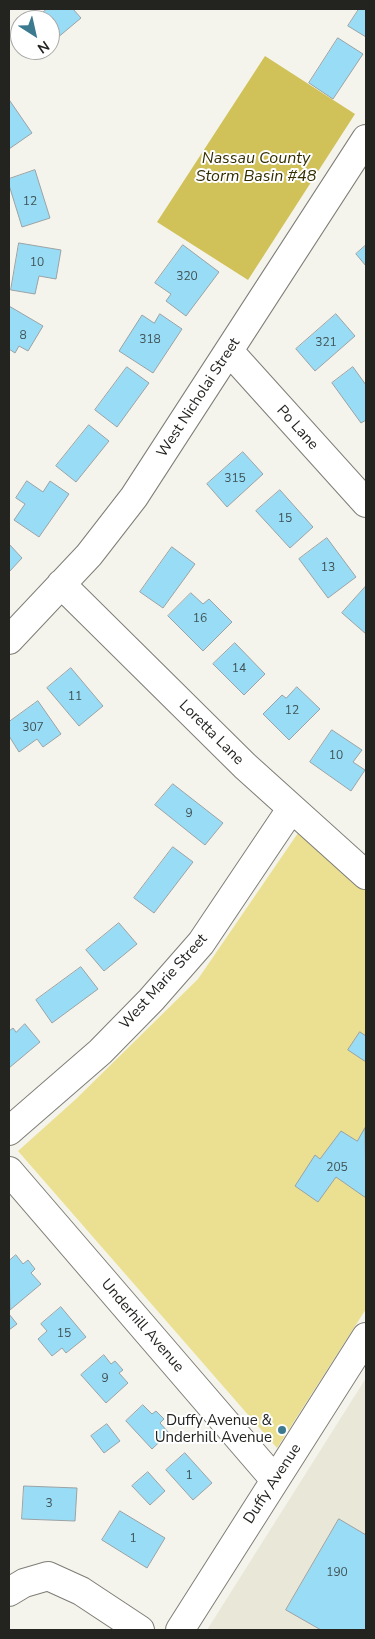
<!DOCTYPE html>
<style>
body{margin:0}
#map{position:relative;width:375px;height:1639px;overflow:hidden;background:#f5f4ec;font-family:"Nunito Sans",sans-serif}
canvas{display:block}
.frame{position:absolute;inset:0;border:10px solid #232320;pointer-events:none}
.north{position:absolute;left:10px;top:10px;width:50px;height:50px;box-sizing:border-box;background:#fff;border:1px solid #a7a7a6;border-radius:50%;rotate:145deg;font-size:14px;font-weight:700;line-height:20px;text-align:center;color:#232320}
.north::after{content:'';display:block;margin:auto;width:18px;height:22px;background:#3b7a8f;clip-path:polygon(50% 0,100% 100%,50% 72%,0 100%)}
</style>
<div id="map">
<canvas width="375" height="1639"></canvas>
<div class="frame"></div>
<div class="north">N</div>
</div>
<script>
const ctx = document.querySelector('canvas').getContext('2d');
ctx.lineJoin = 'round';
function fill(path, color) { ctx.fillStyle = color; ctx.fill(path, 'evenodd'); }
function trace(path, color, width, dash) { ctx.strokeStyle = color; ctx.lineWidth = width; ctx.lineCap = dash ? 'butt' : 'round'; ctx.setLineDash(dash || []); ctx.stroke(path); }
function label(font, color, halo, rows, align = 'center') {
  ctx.font = font + ' "Nunito Sans",sans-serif'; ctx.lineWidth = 4; ctx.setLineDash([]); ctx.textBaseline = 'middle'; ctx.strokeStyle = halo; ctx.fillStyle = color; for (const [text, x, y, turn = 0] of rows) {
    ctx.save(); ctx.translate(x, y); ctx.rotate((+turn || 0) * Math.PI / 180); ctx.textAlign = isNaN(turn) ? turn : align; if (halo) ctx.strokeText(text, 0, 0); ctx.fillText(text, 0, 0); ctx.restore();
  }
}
fill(new Path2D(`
 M366 1378V1630H207Z`), '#e9e7d8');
fill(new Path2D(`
 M298 833 366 887V1309L277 1448 18 1151 76 1099 198 979Z`), '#ebe092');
fill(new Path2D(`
 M265 56 355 114 248 280 157 222Z`), '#d0c158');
const building = new Path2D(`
 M47 9H73L81 18 50 44V20H34Z
 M359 9H366V37L348 26Z
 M338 38 363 54 333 99 309 83Z
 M10 101 32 133 9 149V102Z
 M35 170 50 218 22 227 9 185V179Z
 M19 243 61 250 56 279 39 276 35 294 11 290Z
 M183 245 219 272 186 316 166 301 171 294 155 283Z
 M366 245V266L356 254Z
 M9 306 43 326 28 351 19 346 15 353 9 349Z
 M160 314 182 329 153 373 119 351 142 315 154 323Z
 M336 314 355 336 315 371 296 349Z
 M127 367 149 383 117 427 95 410Z
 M353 367 366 385V420L361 423 332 383Z
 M89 425 109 441 76 482 56 466Z
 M243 452 263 474 227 507 207 484Z
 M27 481 43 492 50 481 69 494 39 537 14 520 25 504 16 498Z
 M280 490 313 527 290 548 256 511Z
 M327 538 356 577 328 598 299 559Z
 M9 544 22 558 9 572Z
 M172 547 195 564 163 608 140 592Z
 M366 586V634L342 613Z
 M191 593 203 604 209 599 232 622 203 651 168 616Z
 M235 643 265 674 244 695 213 664Z
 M71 668 103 706 79 726 47 688Z
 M297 687 320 709 289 740 263 714 282 695 286 698Z
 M38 701 61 734 43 747 37 739 19 752 9 736V722Z
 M332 730 362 750 353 762 365 770 351 791 310 762Z
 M173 784 223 823 205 845 155 805Z
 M173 847 193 862 154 913 134 898Z
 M119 923 137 944 104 971 86 950Z
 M81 967 98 989 52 1023 36 1000Z
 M25 1024 40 1042 9 1068V1031L13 1028 16 1032Z
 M360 1032 366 1036V1062L348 1050Z
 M365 1128 366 1198 336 1177 318 1202 295 1186 315 1155 320 1159 341 1131 357 1141Z
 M16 1255 23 1264 28 1260 35 1269 31 1273 41 1284 10 1310 9 1261Z
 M61 1307 86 1337 66 1353 62 1348 52 1356 38 1339 47 1331 41 1324Z
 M9 1314 17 1324 9 1330Z
 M104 1355 111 1364 115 1361 123 1370 119 1373 128 1383 106 1403 81 1375Z
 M143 1405 152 1414 156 1411 164 1419 160 1423 169 1433 152 1449 126 1421Z
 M107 1424 120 1441 104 1453 91 1436Z
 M185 1453 212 1483 193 1500 166 1470Z
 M148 1472 165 1491 150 1505 132 1486Z
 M24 1486 77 1488 75 1521 22 1519Z
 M120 1511 165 1538 147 1568 102 1540Z
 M339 1519 366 1535V1630H321L286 1610Z`);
fill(building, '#98ddf5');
trace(building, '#9aa2a5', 1);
const minor = new Path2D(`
 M229 351 366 503
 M61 584 245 766 366 875
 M9 640 89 555 134 497 366 139
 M9 1131 100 1052 151 1000 201 943 291 809
 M9 1171 275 1480
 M9 1592 24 1583 48 1576 81 1591 140 1630
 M180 1630 366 1337`);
trace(minor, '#7e7d76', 30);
trace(minor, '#fff', 28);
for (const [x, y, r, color] of [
 [282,1430,5,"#3b7a8f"]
]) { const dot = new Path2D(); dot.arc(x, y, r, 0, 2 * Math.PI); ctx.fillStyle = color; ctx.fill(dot); trace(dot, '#fff', 2); }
label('12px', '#405255', null, [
 ["12",30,202],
 ["10",37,263],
 ["320",187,277],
 ["8",23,336],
 ["318",150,340],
 ["321",326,343],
 ["315",235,479],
 ["15",285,519],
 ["13",328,568],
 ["16",200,619],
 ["14",239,669],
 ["11",75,697],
 ["12",292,711],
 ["307",33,728],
 ["10",336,756],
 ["9",189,814],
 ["205",337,1168],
 ["15",64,1334],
 ["9",105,1379],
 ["1",189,1476],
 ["3",49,1504],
 ["1",133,1539],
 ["190",337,1573]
]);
label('15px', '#232320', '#fff', [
 ["West Nicholai Street",199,398,-57],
 ["Po Lane",297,428,48],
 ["Loretta Lane",211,733,45],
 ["West Marie Street",164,982,-48],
 ["Underhill Avenue",142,1326,49],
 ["Duffy Avenue",273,1484,-57]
]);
label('15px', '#232320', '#fff', [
 ["Duffy Avenue &",272,1421],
 ["Underhill Avenue",272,1438]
], 'right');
label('italic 16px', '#352f00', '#fff', [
 ["Nassau County",256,159],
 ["Storm Basin #48",256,177]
]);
</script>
